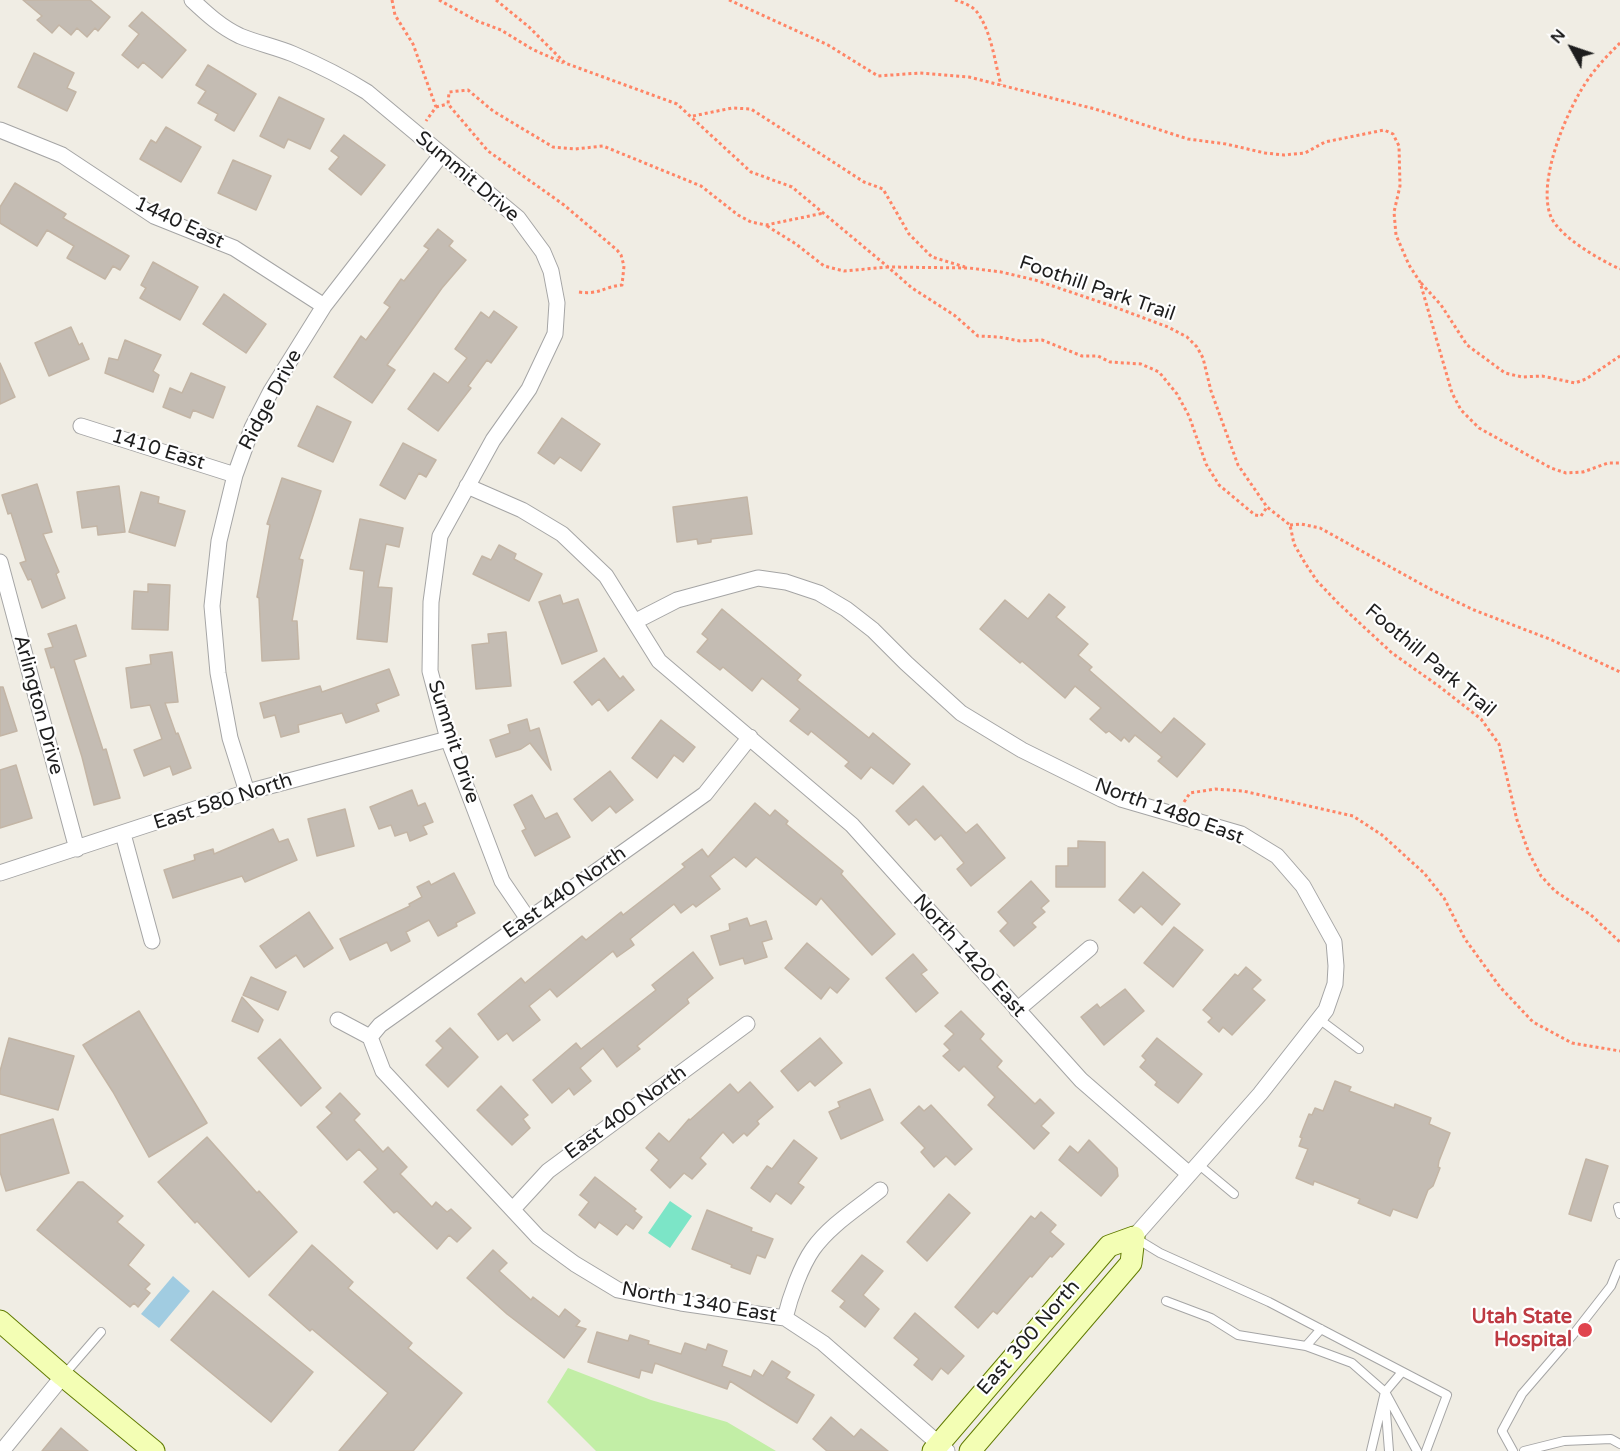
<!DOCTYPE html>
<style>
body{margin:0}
#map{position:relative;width:1620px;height:1451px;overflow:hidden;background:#f0ede4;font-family:"Varela Round",sans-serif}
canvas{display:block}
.north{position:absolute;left:1542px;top:18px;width:60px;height:60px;-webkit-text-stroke:4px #fff;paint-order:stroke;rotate:310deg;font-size:16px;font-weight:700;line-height:24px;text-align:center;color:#1e1e1e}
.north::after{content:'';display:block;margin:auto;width:21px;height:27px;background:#1e1e1e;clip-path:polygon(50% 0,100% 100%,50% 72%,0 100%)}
</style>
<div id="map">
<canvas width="1620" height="1451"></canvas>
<div class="north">N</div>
</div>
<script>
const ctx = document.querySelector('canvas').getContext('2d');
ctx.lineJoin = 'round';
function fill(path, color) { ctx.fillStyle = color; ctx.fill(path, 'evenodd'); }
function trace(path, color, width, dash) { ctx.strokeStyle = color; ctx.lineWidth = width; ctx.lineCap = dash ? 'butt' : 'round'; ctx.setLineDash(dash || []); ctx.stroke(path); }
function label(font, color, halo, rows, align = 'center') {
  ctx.font = font + ' "Varela Round",sans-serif'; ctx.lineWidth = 4.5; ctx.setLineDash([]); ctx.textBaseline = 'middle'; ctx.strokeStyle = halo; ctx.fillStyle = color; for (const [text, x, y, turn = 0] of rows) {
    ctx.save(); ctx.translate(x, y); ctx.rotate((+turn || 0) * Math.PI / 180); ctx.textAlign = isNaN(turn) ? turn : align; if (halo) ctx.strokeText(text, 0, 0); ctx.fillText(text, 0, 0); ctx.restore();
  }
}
fill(new Path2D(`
 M568 1368 651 1400 727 1422 776 1451H596L547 1402Z`), '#c2eea6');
fill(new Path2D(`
 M670 1201 692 1216 670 1248 648 1233Z`), '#7ce5c7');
fill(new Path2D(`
 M173 1276 190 1291 159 1328 141 1314Z`), '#a1cce1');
const building = new Path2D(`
 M23 0H90L110 17 98 31 95 28 87 37 77 28 71 35 59 25 52 33 37 20 42 16Z
 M142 12 186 50 162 78 143 62 138 68 122 55 139 34 129 26Z
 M34 53 74 73 67 88 76 92 67 111 18 87Z
 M208 65 256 94 234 131 215 120 218 114 198 103 206 91 196 85Z
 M279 97 324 119 310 149 288 139 284 148 260 136Z
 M166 127 201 147 181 182 140 159 151 140 156 143Z
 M344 135 385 165 361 195 329 169 339 157 331 151Z
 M233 160 271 176 256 210 218 193Z
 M15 183 66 214 63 218 129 256 120 270 113 266 105 279 67 258 74 246 47 230 37 246 0 223V207Z
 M438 229 453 241 449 246 466 260 442 288 387 365 395 370 372 403 334 377 361 336 366 340 390 307 384 303 401 279 404 281 429 249 424 246Z
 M153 262 198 287 180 320 140 298 146 288 141 285Z
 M224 294 266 324 246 353 203 324Z
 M494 311 517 327 491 363 487 360 468 386 471 388 438 431 408 409 434 373 448 383 467 358 455 349 481 312 489 318Z
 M71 327 79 345 82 343 89 359 49 376 35 343Z
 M125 340 161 355 153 371 159 375 153 392 105 373 109 358 118 360Z
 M0 363 15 397 0 404Z
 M191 373 225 387 213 418 193 410 190 418 163 407 170 388 182 393Z
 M317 406 351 422 333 462 298 446Z
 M562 418 600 444 581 471 560 457 554 464 538 453Z
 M403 443 436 460 426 477 419 473 405 499 380 485Z
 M282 478 321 491 299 559 303 560 292 621H297L299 659 262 661 259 598 257 597 270 525 267 524Z
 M37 484 52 532 43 534 59 572 56 574 65 598 42 608 31 579 28 580 20 563 26 561 11 513 8 514 2 495Z
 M119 486 125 532 98 535 97 526 82 528 77 492Z
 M141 492 159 497 158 503 185 511 175 546 129 532Z
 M747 497 752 534 711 539V542L698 544 697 539 677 542 673 507Z
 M360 519 403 528 399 547 386 544 378 587 392 588 387 642 357 639 364 571 350 569Z
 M499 545 516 554 514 559 542 574 529 601 473 574 482 556 491 560Z
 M148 584 170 585 168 630 132 629 134 591 148 592Z
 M1049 594 1065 607 1056 617 1088 644 1078 655 1092 667 1089 670 1161 733 1174 718 1205 744 1177 777 1158 761 1162 757 1135 735 1129 742 1124 737 1121 741 1109 731 1106 733 1090 719 1101 708 1075 686 1065 698 1022 661 1020 663 980 629 1005 600 1028 619Z
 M560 595 563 604 578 599 597 651 562 664 539 602Z
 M722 609 801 675 797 680 869 738 873 733 910 764 893 784 871 767 861 779 845 766 849 762 811 731 808 735 790 721 800 709 762 678 752 691 723 667 720 670 697 652 708 639 702 634Z
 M76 625 86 656 74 660 103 750 106 749 120 798 94 805 82 757 54 667 51 668 45 649 53 647 48 634Z
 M506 632 511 686 476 689 472 645 489 643 488 634Z
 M172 652 178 702 165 703 176 734 178 733 191 768 173 775 170 766 144 776 134 750 162 739 150 705 131 708 126 668 151 664 150 655Z
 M604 658 620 679 623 676 634 690 608 711 599 699 592 705 574 682Z
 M389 669 399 695 376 704 379 711 346 723 342 713 298 725 299 732 281 737 275 715 264 718 260 703 320 686 322 692Z
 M0 687H3L17 731 0 736Z
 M527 719 530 731 539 728 551 770 530 743 521 749 496 757 490 740 510 733 508 725Z
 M661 720 695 747 683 762 674 755 657 778 632 758Z
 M16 765 32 818 0 828V770Z
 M610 771 633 800 616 813 610 806 592 821 574 799Z
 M923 786 966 833 977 824 1005 858 971 886 957 869 964 863 941 835 935 840 916 819 909 825 896 811Z
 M412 790 418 806 425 803 433 822 423 826 427 834 410 841 407 832 395 836 391 825 379 829 370 807Z
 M532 795 545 819 557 813 570 837 535 856 522 831 526 829 514 805Z
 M755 803 770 816 775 810 788 821 786 824 843 871 841 874 895 934 872 955 821 898 816 905 756 857 746 867 734 857 710 876 720 889 696 907 693 904 681 913 674 904 630 939 634 945 617 957 613 951 557 997 550 989 529 1006 540 1020 513 1041 507 1033 498 1040 478 1014 521 978 525 983 582 936 586 940 621 912 623 915 685 867 682 864 702 849 708 857Z
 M345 809 354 846 317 856 308 819Z
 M273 829 279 842 288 839 297 860 245 882 242 876 173 898 164 870 195 860 194 855 213 849 214 854Z
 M1078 841 1105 842V887H1056V866H1068V848H1078Z
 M1143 872 1180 904 1162 925 1141 906 1134 913 1119 900Z
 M454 873 475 913 456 923 457 926 438 936 429 920 406 932 410 941 391 951 387 942 350 960 340 939 410 906 409 904 422 897 417 887 429 881 431 885Z
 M1031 881 1049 901 1041 908 1045 912 1032 923 1036 927 1014 946 1000 931 1008 923 998 912Z
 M309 912 333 948 304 967 296 955 276 968 260 946Z
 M747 918 750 926 766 921 772 939 762 942 767 957 745 964 743 958 720 965 711 936 730 930 729 924Z
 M1174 927 1203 950 1173 987 1144 963Z
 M807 943 849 979 837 993 830 987 821 999 785 968Z
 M693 952 713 978 687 999 689 1003 637 1046 640 1049 617 1067 603 1048 580 1068 591 1081 574 1095 569 1088 552 1103 533 1080 576 1043 581 1049 656 990 652 985Z
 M913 954 927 970 921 974 938 993 916 1012 886 978Z
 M1246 967 1261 980 1252 989 1265 1000 1232 1035 1223 1027 1219 1032 1208 1022 1212 1018 1203 1010 1235 974 1238 976Z
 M251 977 286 992 278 1010 243 995Z
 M1125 989 1144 1011 1104 1045 1081 1017 1097 1004 1100 1008Z
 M242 997 263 1020 258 1032 232 1021Z
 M139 1011 207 1123 149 1157 113 1092 83 1045Z
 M961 1011 984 1034 980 1039 1002 1061 997 1067 1035 1104 1040 1099 1054 1113 1041 1126 1049 1133 1034 1149 988 1105 995 1097 964 1066 959 1071 943 1056 950 1050 944 1044 954 1034 945 1026Z
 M450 1028 478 1057 448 1087 426 1065 443 1048 436 1041Z
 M9 1038 74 1056 58 1110 0 1094V1071Z
 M820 1038 842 1063 815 1086 810 1081 798 1091 781 1071Z
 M1157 1038 1202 1074 1178 1103 1155 1085 1157 1082 1140 1067 1146 1060 1142 1056Z
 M280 1039 321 1088 301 1106 258 1058Z
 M1335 1081 1351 1087 1349 1091 1394 1108 1395 1104 1431 1118 1429 1124 1450 1133 1439 1161 1438 1167 1440 1168 1433 1186 1428 1190 1417 1218 1393 1209 1390 1216 1358 1203 1360 1199 1314 1181 1313 1185 1296 1178 1308 1149 1299 1146 1302 1138 1300 1137 1303 1129 1309 1114 1312 1115 1315 1108 1323 1111Z
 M750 1082 773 1107 757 1121 759 1124 747 1136 744 1133 733 1143 723 1132 700 1158 706 1164 692 1179 684 1173 670 1188 651 1170 659 1160 646 1148 659 1133 669 1142 689 1119 690 1120 730 1084 738 1093Z
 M501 1086 528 1115 523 1119 530 1128 512 1145 477 1110Z
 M870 1089 883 1120 841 1139 829 1112 840 1107 838 1102Z
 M340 1093 360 1114 354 1120 383 1152 388 1147 407 1167 400 1174 432 1207 436 1202 447 1212 451 1209 471 1228 457 1242 449 1235 437 1249 397 1211 394 1213 364 1182 378 1169 359 1149 347 1160 317 1127 332 1113 326 1107Z
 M931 1105 972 1149 955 1165 946 1156 934 1167 921 1152 925 1148 901 1123 919 1106 924 1111Z
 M53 1119 69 1173 6 1191 0 1172V1135Z
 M207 1137 257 1193 259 1191 297 1232 249 1277 197 1221 195 1223 158 1182Z
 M794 1140 817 1158 798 1183 804 1187 791 1204 776 1193 770 1202 751 1188 767 1166 772 1169Z
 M1089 1140 1117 1168 1118 1176 1101 1196 1059 1160 1070 1146 1078 1153Z
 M1586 1159 1608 1166 1591 1221 1569 1214Z
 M595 1177 636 1209 634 1211 642 1217 633 1229 626 1224 617 1235 599 1222 595 1228 579 1215 589 1202 580 1195Z
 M78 1182H83L123 1216 117 1222 144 1245 128 1265 150 1284 145 1289 150 1293 138 1307 134 1303 130 1307 37 1230Z
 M949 1194 970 1213 927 1261 907 1242Z
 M707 1210 752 1228 751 1231 773 1239 765 1258 757 1255 750 1274 731 1267 732 1265 692 1249Z
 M1041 1212 1056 1225 1050 1232 1064 1244 1052 1257 1050 1256 1032 1277 1030 1276 997 1314 993 1311 978 1328 955 1307 1031 1216 1035 1219Z
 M312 1245 353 1282 348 1288 412 1343 408 1348 462 1393 413 1451H339L388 1393 312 1329 310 1331 269 1295Z
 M493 1250 507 1263 499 1271 531 1300 533 1297 559 1317 565 1309 580 1321 576 1326 586 1329 564 1358 507 1314 467 1278Z
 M862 1255 883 1271 863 1295 879 1309 865 1327 840 1307 845 1301 832 1291Z
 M213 1291 313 1372 271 1422 171 1340Z
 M915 1313 964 1356 948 1374 941 1368 932 1380 914 1365 919 1359 894 1338Z
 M597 1332 628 1341 630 1335 649 1341 648 1344 681 1354 685 1343 706 1350 708 1344 727 1351 722 1366 751 1377 754 1370 763 1376 772 1361 790 1372 786 1378 814 1395 797 1423 730 1381 727 1389 655 1363 652 1373 641 1370 639 1378 588 1362Z
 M831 1417 854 1437 861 1429 888 1451H827L813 1439Z
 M61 1428 88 1451H42Z`);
fill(building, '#c4bcb3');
trace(building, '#c3b5a5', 1.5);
const lane = new Path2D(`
 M1319 1019 1359 1049
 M1198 1164 1234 1194
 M1618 1207 1620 1214
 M1137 1239 1160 1253 1269 1302 1447 1395 1426 1451
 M1166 1301 1211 1318 1238 1335 1306 1346 1352 1363 1385 1392 1417 1451
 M1306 1346 1321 1329
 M63 1376 101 1332
 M1385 1399 1389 1451
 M1371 1451 1385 1392 1402 1372
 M1513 1451 1502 1431 1522 1394 1572 1336 1611 1286 1620 1264
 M1524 1451 1564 1441 1611 1439 1620 1444`);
const street = new Path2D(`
 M192 0C207 14 221 27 240 36 257 43 276 47 293 54 319 65 343 77 367 92L518 218 543 252 551 271 557 303 555 334 529 389 493 440 440 536 431 602 430 671 448 739 502 881 528 919
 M0 130 62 155 154 216 234 248 324 306
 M81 426 235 475
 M467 486 522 510 562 534 606 576 659 661 852 825 1081 1080 1189 1174
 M0 562 77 849
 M636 621 677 600 758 578 786 582 819 593 846 609 873 630 906 663 961 713 1022 750 1121 799 1241 834 1277 856 1303 886 1334 942 1336 966 1335 984 1326 1010 1260 1094 1134 1237
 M247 792 230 738 218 673 212 606 219 541 235 475 252 428 271 391 324 306 441 155
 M123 834 152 941
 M0 873 247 792 448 739
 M1017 1010 1090 948
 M338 1020 370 1037 383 1071 538 1237 575 1264 618 1290 681 1303 785 1318 823 1343 947 1451
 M370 1037 380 1025 705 794 750 737
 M513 1209 548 1171 747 1024
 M785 1318C790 1297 801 1266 813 1249 830 1225 858 1208 880 1190
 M2 1451 63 1376`);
const secondary = new Path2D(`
 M0 1321 63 1376 154 1451
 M933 1451 1109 1246 1134 1237 1131 1263 970 1451`);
trace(lane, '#a5a5a5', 10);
trace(street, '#a5a5a5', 17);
trace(secondary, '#617b00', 23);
trace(new Path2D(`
 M392 0 395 15 413 44 436 107 426 121
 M439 0 477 21 501 30 532 49 563 63
 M496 0 529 27 565 63 677 104 751 172 792 187 888 267 969 268 1001 272 1035 280 1109 305 1168 327 1187 337 1197 347 1203 358 1211 391 1238 465 1267 507 1290 525 1294 544 1305 563 1317 581 1338 603 1392 653 1440 687 1481 719 1499 744 1517 820 1529 853 1541 876 1555 891 1591 915 1620 942
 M729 0 828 45 878 76 920 73 969 77 1095 109 1188 139 1226 144 1265 153 1284 155 1305 153 1325 142 1384 130 1393 134 1399 146 1400 186 1394 212 1396 235 1409 265 1420 282 1452 393 1461 410 1479 428 1551 468 1566 473 1583 472 1608 463H1620
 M955 0C964 3 974 6 979 15 992 35 995 63 1001 85
 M1620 43C1609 54 1598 65 1589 78 1568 107 1536 181 1551 217 1560 237 1600 260 1620 269
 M436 107 448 104
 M693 116 732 108 751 109 864 182 883 189 909 234 932 257 965 267
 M767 226 796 244 824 266 844 271 888 267 912 288 954 315 978 336 999 337 1020 341 1042 340 1082 356H1098L1110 362 1141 364 1159 372 1177 394 1189 416 1206 464 1219 485 1255 515 1261 516 1267 507
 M1421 283 1441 305 1467 345 1505 373 1522 377 1542 376 1575 383 1586 379 1620 356
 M579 292C599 295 603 287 622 285L624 266 621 255 617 250 564 205 488 151 448 104 449 92 468 90 493 111 553 147 575 149 603 146 701 186 738 215 751 222 766 225 824 213
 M1290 525 1301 524 1320 528 1432 590 1474 610 1552 640 1620 672
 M1184 802 1190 793 1215 789 1243 791 1353 816 1382 835 1424 873 1444 898 1465 939 1500 987 1533 1022 1572 1043 1620 1051`), '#ff8566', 3, [3, 3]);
trace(lane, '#fff', 8);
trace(street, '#fff', 15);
trace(secondary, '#f3feb4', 21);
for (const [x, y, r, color] of [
 [1585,1330,8,"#e0444e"]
]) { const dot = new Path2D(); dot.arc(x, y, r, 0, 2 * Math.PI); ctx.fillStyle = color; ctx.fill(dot); trace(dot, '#fff', 2); }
label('20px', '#1e1e1e', '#fff', [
 ["Summit Drive",467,177,40],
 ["1440 East",179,223,25],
 ["Foothill Park Trail",1097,289,19],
 ["Ridge Drive",271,400,-62],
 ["1410 East",158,450,17],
 ["Foothill Park Trail",1430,661,40],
 ["Arlington Drive",38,705,75],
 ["Summit Drive",453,742,72],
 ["East 580 North",223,802,-18],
 ["North 1480 East",1169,812,20],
 ["East 440 North",565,893,-35],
 ["North 1420 East",969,956,48],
 ["East 400 North",626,1113,-36],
 ["North 1340 East",699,1303,10],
 ["East 300 North",1029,1338,-49]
]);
label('bold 20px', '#be3a42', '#fff', [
 ["Utah State",1572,1318],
 ["Hospital",1572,1341]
], 'right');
</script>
